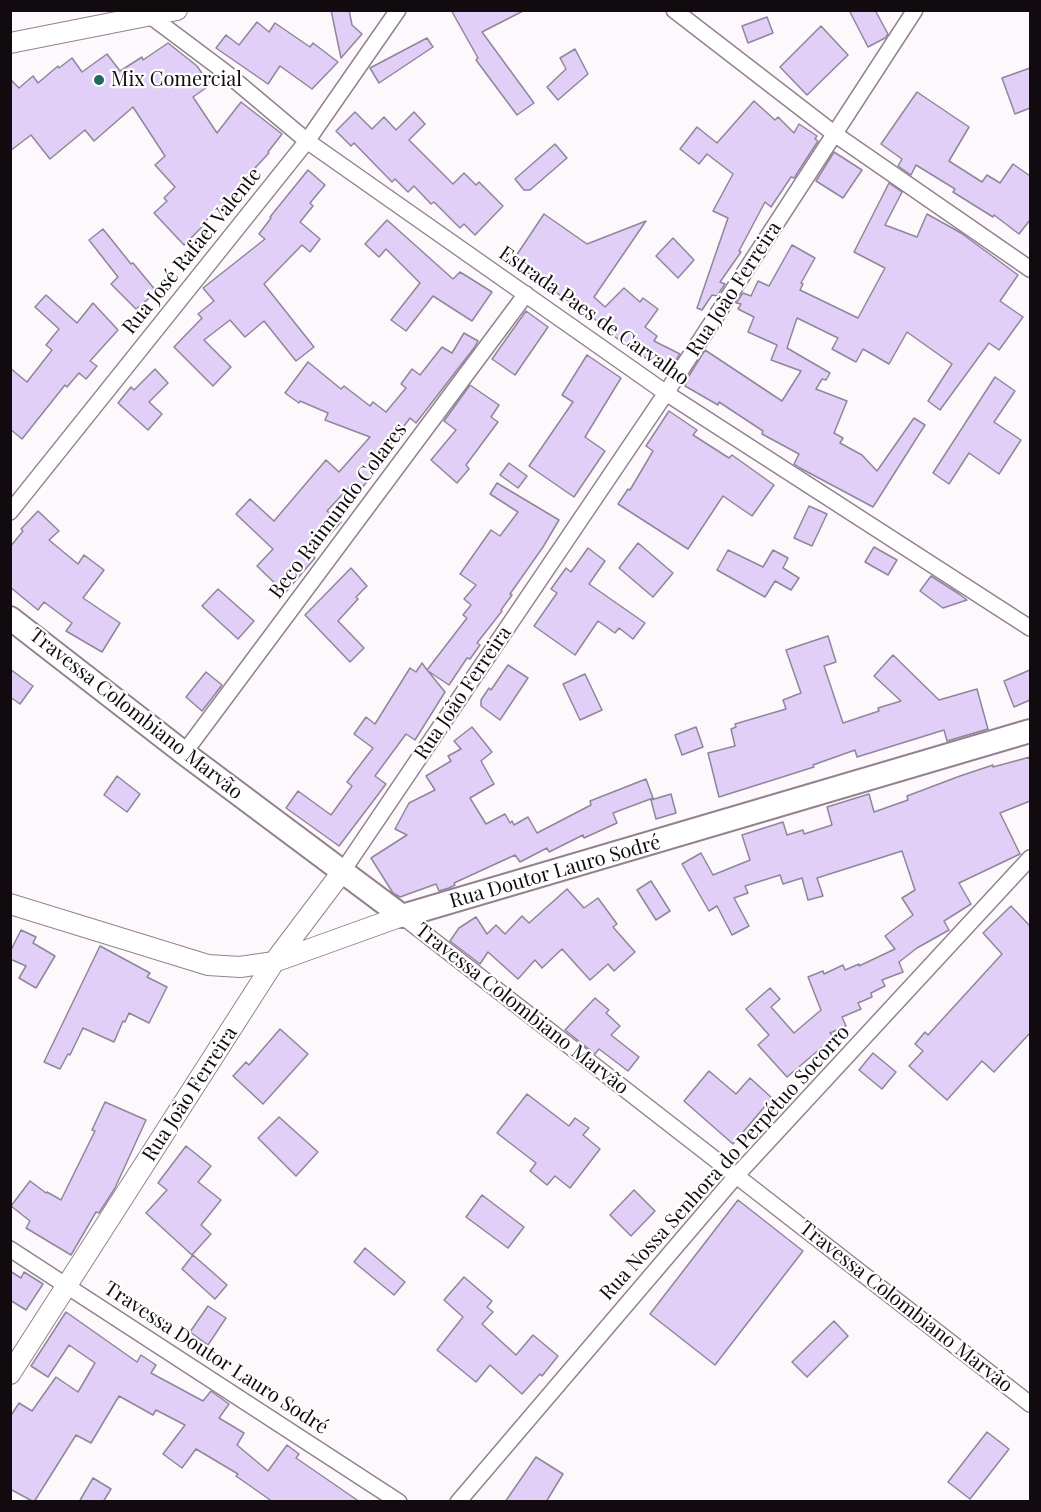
<!DOCTYPE html>
<meta charset="utf-8">
<style>
body{margin:0}
#map{position:relative;width:1041px;height:1512px;overflow:hidden;background:#fcf8fb;font-family:"Playfair Display",serif}
canvas{display:block}
.frame{position:absolute;inset:0;border:12px solid #110a0f;pointer-events:none}
</style>
<div id="map">
<canvas width="1041" height="1512"></canvas>
<div class="frame"></div>
</div>
<script>
const ctx = document.querySelector('canvas').getContext('2d');
ctx.lineJoin = 'round';
function fill(path, color) { ctx.fillStyle = color; ctx.fill(path, 'evenodd'); }
function trace(path, color, width, dash) { ctx.strokeStyle = color; ctx.lineWidth = width; ctx.lineCap = dash ? 'butt' : 'round'; ctx.setLineDash(dash || []); ctx.stroke(path); }
function label(font, color, halo, rows, align = 'center') {
  ctx.font = font + ' "Playfair Display",serif'; ctx.lineWidth = 4.5; ctx.setLineDash([]); ctx.textBaseline = 'middle'; ctx.strokeStyle = halo; ctx.fillStyle = color; for (const [text, x, y, turn = 0] of rows) {
    ctx.save(); ctx.translate(x, y); ctx.rotate((+turn || 0) * Math.PI / 180); ctx.textAlign = isNaN(turn) ? turn : align; if (halo) ctx.strokeText(text, 0, 0); ctx.fillText(text, 0, 0); ctx.restore();
  }
}
const building = new Path2D(`
 M331 10H349L352 25 362 34 341 58Z
 M451 10H525L482 32 534 103 517 115 476 60 478 58Z
 M849 10H875L888 34 885 38 868 47Z
 M767 17 773 33 748 43 742 26Z
 M257 22 269 32 275 23 310 47 313 43 338 62 312 89 280 66 268 84 216 48 226 35 239 45Z
 M821 26 848 55 807 95 780 67Z
 M427 38 433 47 379 83 370 68Z
 M168 43 197 66 210 85 193 97 217 133 241 102 282 134 268 152 269 153 255 168 258 171 235 195 204 222 206 223 184 245 154 213 167 201 164 198 175 187 155 165 165 156 133 107 94 141 85 130 50 159 31 135 10 151V79L19 88 33 76 38 83 58 66 59 68 72 58 82 72 107 54 120 71 142 57 143 60Z
 M575 49 588 74 558 100 547 87 566 69 560 58Z
 M1030 68V108L1015 114 1002 78Z
 M917 92 969 127 949 161 982 182 987 175 1000 183 1013 164 1030 176V220L1019 234 994 215 993 217 953 192 955 189 916 165 911 175 898 166 902 159 881 144Z
 M754 101 775 120 778 117 794 133 799 124 817 136 815 139 818 141 794 178 791 177 771 207 765 202 739 251 741 252 720 282 725 284 717 296 712 295 702 310 697 308 728 218 713 211 733 174 707 154 699 164 680 149 697 127 717 143Z
 M355 112 372 129 384 117 396 130 414 112 425 124 409 140 453 184 464 173 476 185 479 182 503 206 475 235 464 224 460 228 434 202 431 204 414 186 408 192 395 179 392 182 354 143 351 146 336 131Z
 M555 144 567 158 530 190H524L515 179Z
 M834 152 862 170 843 198 816 181Z
 M308 170 325 185 310 203 313 206 300 222 320 239 310 252 302 245 264 284 314 347 296 361 264 321 245 337 230 320 204 340 231 367 213 386 174 347 202 318 198 314 214 301 203 288 265 239 259 234 271 218 270 217Z
 M889 183 902 192 885 225 917 237 927 214 961 233 1018 275 1000 301 1023 317 999 350 989 343 940 410 928 401 952 364 907 332 889 364 863 349 856 362 832 349 838 338 797 318 787 348 830 373 826 380 822 379 816 389 847 401 834 433 843 438 840 443 862 455 877 471 914 418 925 425 873 507 800 468 794 464 799 454 762 434 763 431 719 402 718 405 685 386 688 380 687 379 705 350 782 401 801 371 771 360 777 345 748 332 754 317 738 309 741 304 736 303 743 293 751 296 758 281 769 286 792 245 815 258 801 283 803 284 800 290 858 318 885 268 854 252Z
 M544 214 587 244 646 221 594 297 605 307 624 288 640 302 643 298 658 309 645 327 657 336 654 341 680 354 669 370 638 354 614 336 616 334 512 262Z
 M387 220 453 279 460 272 492 292 472 321 433 296 406 331 391 320 420 283 386 249 379 257 365 244Z
 M103 229 131 264 133 263 157 292 136 309 111 284 118 277 89 240Z
 M673 238 694 260 678 278 656 256Z
 M46 295 77 323 93 303 118 330 90 361 97 366 86 379 79 373 67 387 65 385 22 439 10 429V368L27 382 52 350 46 345 59 329 35 307Z
 M526 311 548 327 515 375 492 359Z
 M464 333 478 341 474 348 416 423 410 418 385 452 389 455 361 489 354 482 327 511 341 522 312 555 315 558 285 593 257 566 273 549 236 514 250 499 274 521 326 460 339 472 370 437 325 420 328 413 300 401 299 403 285 393 308 362 341 389 344 386 370 406 373 402 386 412 406 388 401 384 412 369 420 375 442 347 452 353Z
 M587 355 621 378 585 437 605 451 574 497 529 466 573 402 562 395Z
 M155 369 168 383 149 402 162 414 148 430 118 403 131 387 134 390Z
 M995 377 1015 391 994 422 1021 440 999 474 969 453 949 484 933 473Z
 M470 385 499 405 491 417 498 422 466 465 469 469 457 483 431 460 456 430 444 421Z
 M669 411 697 430 693 435 729 458 732 455 774 485 752 516 723 496 688 549 618 504 628 489 630 490 653 451 646 446Z
 M509 463 527 476 518 488 500 475Z
 M497 483 559 520 543 547 510 594 512 595 501 610 502 611 477 643 480 645 470 659 467 658 449 685 428 671 445 692 415 740 406 734 375 776 386 784 339 846 286 808 298 791 331 815 352 786 347 782 373 748 354 734 366 717 375 724 410 668 416 672 422 663 427 670 467 618 463 615 471 605 464 599 476 585 460 574 491 530 500 536 518 512 490 494Z
 M809 506 827 514 812 546 794 538Z
 M38 511 59 531 49 540 78 564 84 555 104 570 83 598 120 623 102 652 66 631 72 623 44 602 38 610 10 587V547L23 531 21 529Z
 M638 543 673 573 653 597 619 568Z
 M874 547 897 560 888 575 865 562Z
 M588 548 605 561 589 584 645 623 633 639 619 628 615 633 598 621 575 655 534 626 557 593 551 589 566 568 571 572Z
 M728 550 763 567 773 550 788 558 783 568 799 578 791 590 775 581 765 597 717 570Z
 M351 568 367 586 356 597 358 599 338 621 364 648 350 662 305 615Z
 M931 576 959 594 967 600 943 608 920 591Z
 M218 589 254 621 238 639 202 606Z
 M828 636 836 662 824 666 843 723 879 711 878 708 901 701 874 676 893 655 939 700 977 689 988 729 947 741 944 730 857 757 855 750 813 765 814 767 719 797 708 753 735 746 731 729 736 727 735 724 786 709 783 700 801 693 786 650Z
 M508 665 528 678 500 720 481 706V700L489 688 491 690Z
 M10 669 33 686 20 704 10 697Z
 M1030 670V700L1014 707 1004 681Z
 M206 672 222 685 202 711 186 697Z
 M585 674 602 710 580 720 563 684Z
 M472 727 492 752 481 761 494 784 470 798 486 824 505 814 510 823 512 821 514 825 528 817 537 833 591 805 590 801 646 779 653 798 613 813 617 823 584 838 583 835 549 852 547 848 520 862 515 855 454 883 455 885 449 888 439 891 436 884 400 897 393 893 371 858 407 835 395 829 409 803 435 790 426 776 451 761 448 756 461 749 454 741Z
 M696 727 703 747 682 755 675 735Z
 M1030 757V801L1000 813 1020 854 959 883 971 904 944 921 949 930 917 948 899 962 903 972 882 980 885 986 871 993 872 997 858 1003 861 1009 842 1017 846 1026 830 1033 834 1037 787 1077 758 1045 769 1035 746 1009 770 988 780 999 771 1007 794 1033 821 1010 808 977 823 971 824 974 843 965 845 970 859 964V966L895 949 885 936 913 915 902 898 915 890 902 851 817 878 823 896 808 900 802 878 783 884 780 875 745 886 748 893 734 898 749 926 732 935 717 906 709 911 682 864 701 853 713 875 750 860 742 835 783 822 787 835 803 830 804 834 832 825 827 807 869 794 874 812 908 800 907 796 960 776 993 765V767Z
 M117 776 140 794 127 812 104 795Z
 M671 794 676 813 656 819 651 800Z
 M651 881 670 911 656 920 637 890Z
 M567 889 584 908 598 898 617 924 613 927 635 952 614 971 608 964 590 980 562 949 542 968 535 960 518 979 488 952 480 964 450 941 459 928 476 917 487 934 496 925 505 934 522 916 529 923Z
 M1011 906 1030 926V1033L994 1072 982 1061 947 1100 909 1066 923 1051 915 1044 925 1032 928 1035 1002 954 983 933Z
 M21 930 36 937 33 943 55 956 36 988 19 978 26 966 10 959V952Z
 M100 946 150 973 147 977 167 987 149 1023 129 1013 125 1022 123 1021 114 1042 83 1028 70 1055 68 1054 60 1069 44 1062Z
 M595 998 609 1010 606 1013 620 1026 611 1035 639 1057 628 1071 599 1049 595 1054 565 1030Z
 M280 1029 308 1054 263 1104 233 1076 246 1062 249 1065Z
 M873 1053 896 1072 882 1089 859 1070Z
 M709 1071 736 1094 750 1078 772 1098 733 1144 684 1101Z
 M527 1094 569 1126 575 1118 589 1128 583 1135 600 1149 570 1188 555 1176 547 1185 530 1171 536 1163 497 1133Z
 M105 1102 146 1120 115 1188 99 1213 96 1212 71 1255 26 1228 30 1221 11 1206 30 1181 46 1193 47 1192 61 1200 95 1131 92 1130Z
 M279 1117 318 1152 296 1176 258 1138Z
 M186 1146 211 1166 198 1182 221 1200 201 1225 211 1234 192 1255 146 1213 167 1190 158 1183Z
 M634 1190 655 1211 631 1236 610 1215Z
 M482 1195 524 1227 508 1248 466 1217Z
 M738 1200 803 1251 715 1365 650 1314Z
 M365 1248 405 1282 394 1295 354 1262Z
 M193 1255 227 1285 215 1299 182 1269Z
 M10 1271 21 1278 24 1272 43 1284 26 1310 10 1300Z
 M464 1277 492 1301 487 1307 493 1312 482 1324 516 1355 533 1335 558 1356 542 1376 540 1374 522 1394 490 1365 476 1382 437 1350 463 1317 444 1300Z
 M208 1306 226 1318 208 1345 190 1332Z
 M66 1312 137 1362 141 1355 156 1365 151 1373 203 1401 211 1391 229 1404 219 1418 244 1433 237 1445 268 1471 287 1445 299 1454 296 1458 360 1502H273L236 1476 238 1474 196 1449 182 1468 163 1454 185 1425 156 1410 153 1415 119 1396 91 1443 76 1435 34 1502 10 1489V1417L19 1403 32 1411 56 1377 78 1392 95 1363 69 1345 48 1377 31 1366Z
 M834 1321 848 1336 807 1377 792 1362Z
 M987 1432 1009 1449 970 1499 948 1482Z
 M536 1457 563 1474 546 1502H505Z
 M93 1478 111 1489 103 1502H79Z`);
fill(building, '#e1cff7');
trace(building, '#90869b', 1.5);
const minor = new Path2D(`
 M674 10 836 135 1030 269
 M149 15 225 72 307 141 666 393 1030 628
 M10 512 307 141 398 10
 M184 753 526 294
 M342 872 666 393 915 10
 M402 916 1030 1404
 M10 1249 399 1502
 M458 1502 736 1176 1030 858`);
const tertiary = new Path2D(`
 M10 43 177 10
 M10 904 208 965 240 967 274 962 402 916
 M10 1374 274 962 342 872`);
const secondary = new Path2D(`
 M10 618 184 753 402 916 1030 731`);
trace(minor, '#958190', 18);
trace(tertiary, '#958190', 22);
trace(secondary, '#958190', 26);
trace(minor, '#fff', 15);
trace(tertiary, '#fff', 20);
trace(secondary, '#fff', 22);
for (const [x, y, r, color] of [
 [99,80,6,"#206960"]
]) { const dot = new Path2D(); dot.arc(x, y, r, 0, 2 * Math.PI); ctx.fillStyle = color; ctx.fill(dot); trace(dot, '#fff', 2); }
label('20px', '#110a0f', '#fff', [
 ["Mix Comercial",111,80]
], 'left');
label('20px', '#110a0f', '#fff', [
 ["Rua José Rafael Valente",192,251,-51],
 ["Rua João Ferreira",734,289,-57],
 ["Estrada Paes de Carvalho",594,316,35],
 ["Beco Raimundo Colares",338,511,-53],
 ["Rua João Ferreira",463,693,-56],
 ["Travessa Colombiano Marvão",136,714,38],
 ["Rua Doutor Lauro Sodré",555,872,-16],
 ["Travessa Colombiano Marvão",522,1009,38],
 ["Rua João Ferreira",190,1094,-57],
 ["Rua Nossa Senhora do Perpétuo Socorro",725,1163,-48],
 ["Travessa Colombiano Marvão",906,1307,38],
 ["Travessa Doutor Lauro Sodré",216,1358,33]
]);
</script>
